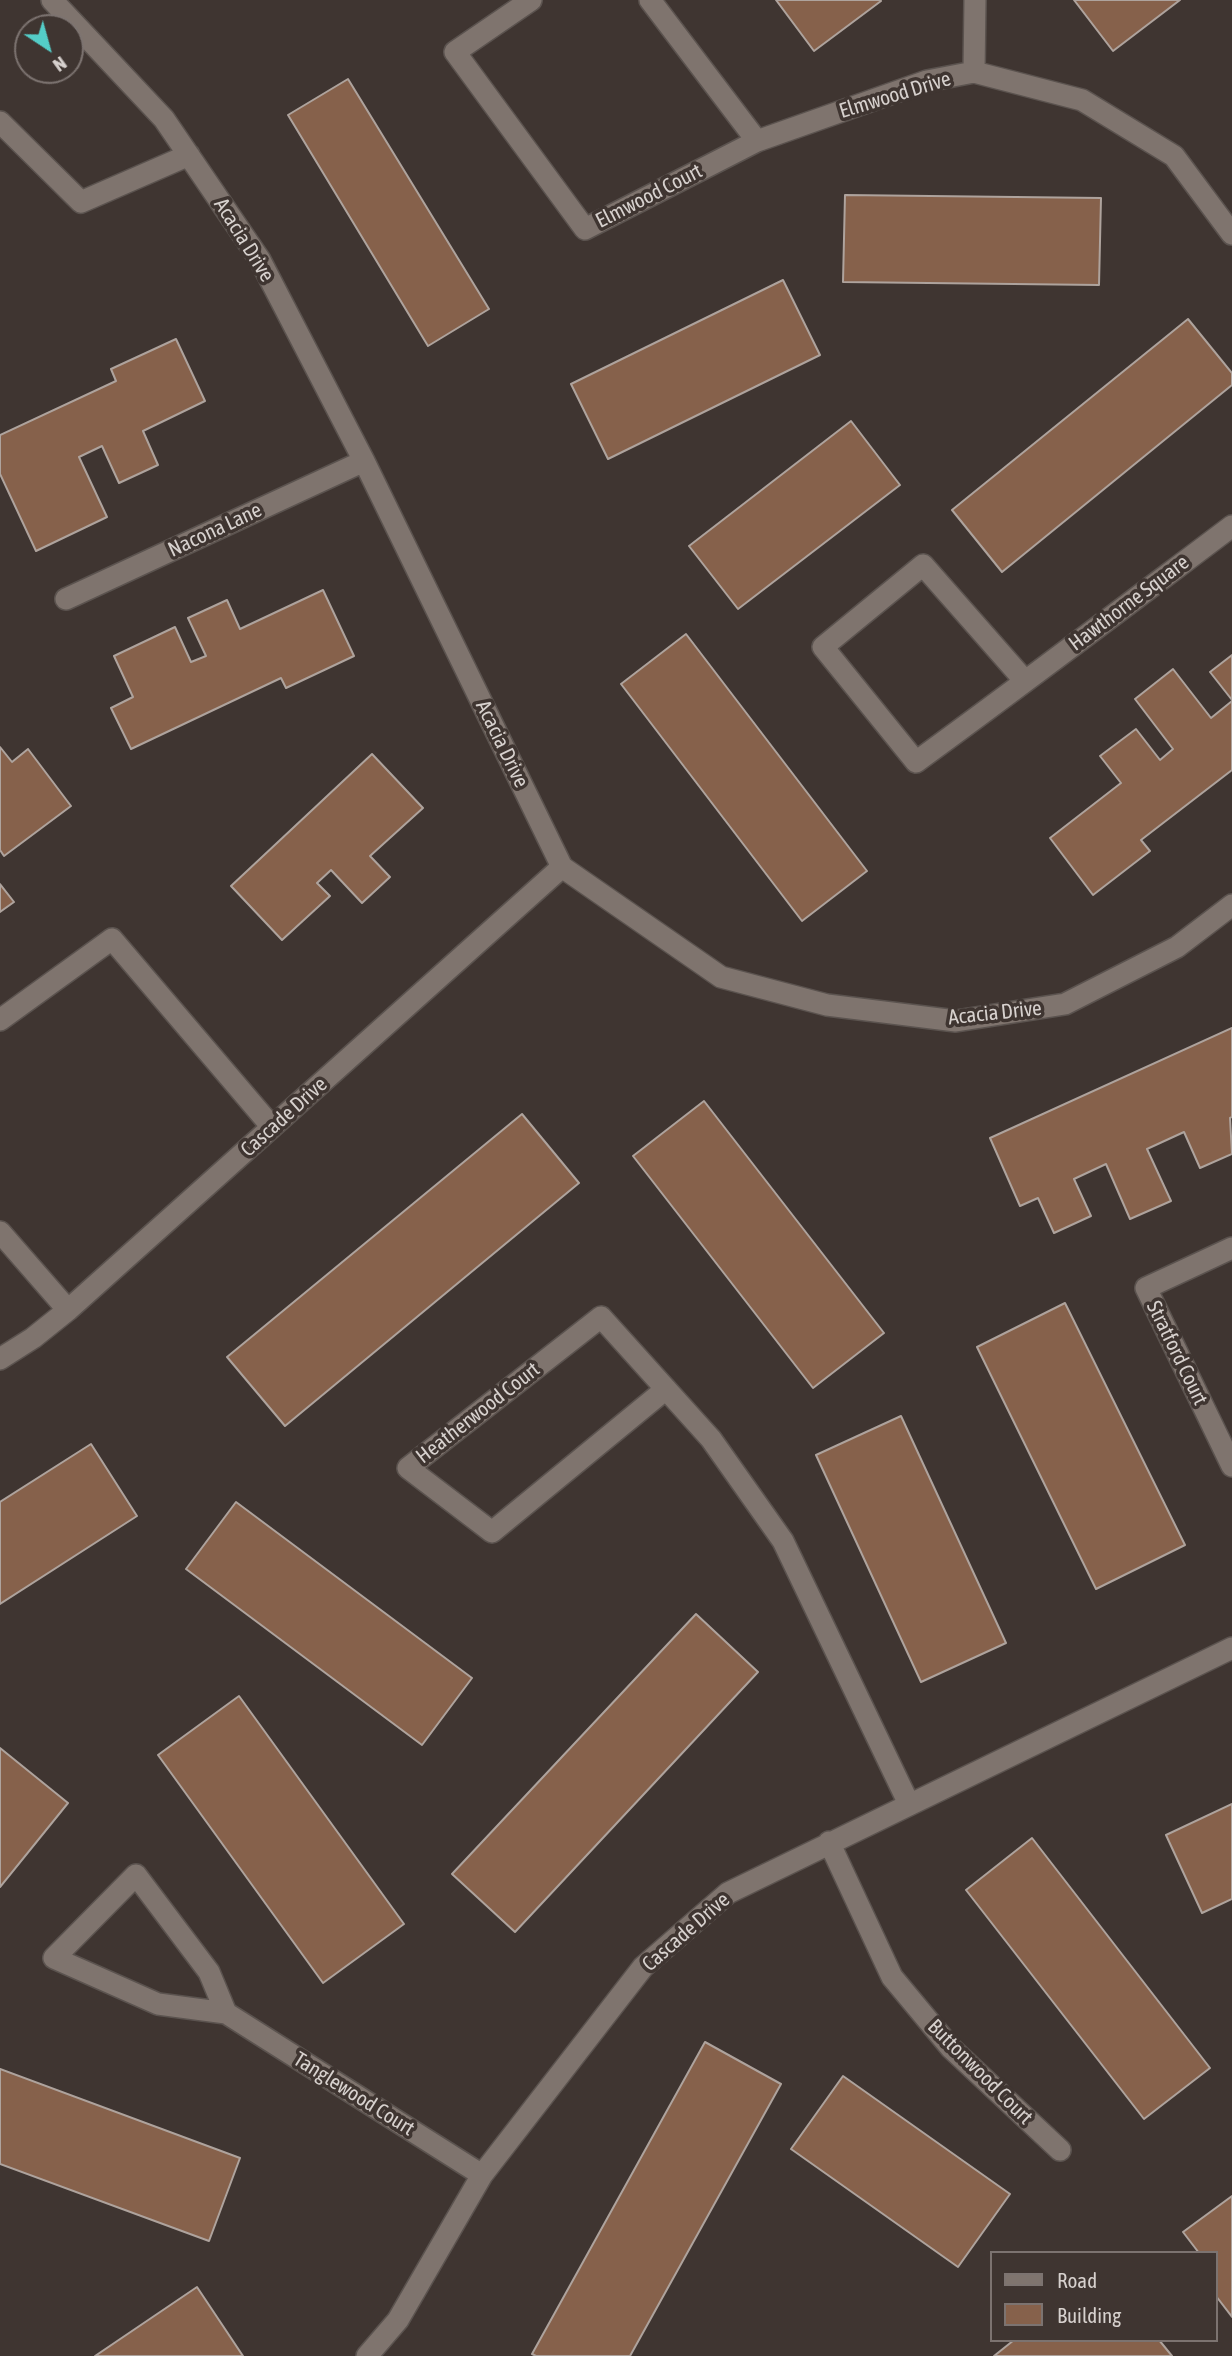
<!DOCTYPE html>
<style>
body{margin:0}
#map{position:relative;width:1232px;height:2356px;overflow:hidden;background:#3f3531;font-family:"Asap Condensed",sans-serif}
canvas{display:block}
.legend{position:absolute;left:990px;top:2251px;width:228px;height:91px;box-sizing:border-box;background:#3f3531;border:2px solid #7c7370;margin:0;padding:9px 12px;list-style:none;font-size:21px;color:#d7d1ce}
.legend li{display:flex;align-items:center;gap:14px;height:35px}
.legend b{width:35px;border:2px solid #7c7370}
.north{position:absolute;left:14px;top:14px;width:70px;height:70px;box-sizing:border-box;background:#3f3531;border:2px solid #7c7370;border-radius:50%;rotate:144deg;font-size:19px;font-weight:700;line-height:28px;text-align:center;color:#d7d1ce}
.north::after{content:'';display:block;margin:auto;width:24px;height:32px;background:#54cdc8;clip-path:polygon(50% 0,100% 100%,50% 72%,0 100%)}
</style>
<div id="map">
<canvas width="1232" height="2356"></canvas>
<ul class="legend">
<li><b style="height:9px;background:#7f746e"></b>Road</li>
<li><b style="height:19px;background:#86614b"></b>Building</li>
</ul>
<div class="north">N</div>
</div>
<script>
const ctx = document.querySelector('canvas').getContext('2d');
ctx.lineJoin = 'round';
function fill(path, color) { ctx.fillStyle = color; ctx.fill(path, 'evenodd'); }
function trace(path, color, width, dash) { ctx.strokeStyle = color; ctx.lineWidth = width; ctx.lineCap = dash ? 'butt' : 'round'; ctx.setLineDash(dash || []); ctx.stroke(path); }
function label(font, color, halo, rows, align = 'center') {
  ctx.font = font + ' "Asap Condensed",sans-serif'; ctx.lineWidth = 7; ctx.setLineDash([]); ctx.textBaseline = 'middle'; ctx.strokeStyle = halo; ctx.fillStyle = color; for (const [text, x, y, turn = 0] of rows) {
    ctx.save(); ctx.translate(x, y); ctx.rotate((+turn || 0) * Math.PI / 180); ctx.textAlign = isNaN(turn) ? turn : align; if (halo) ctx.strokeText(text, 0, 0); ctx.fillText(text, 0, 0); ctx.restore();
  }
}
const building = new Path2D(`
 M776 0H880L881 1 814 51Z
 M1074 0H1180L1113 51Z
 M348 79 489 309 428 346 288 115Z
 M845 195 1101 198 1099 285 843 282Z
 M783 280 820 355 608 459 571 384Z
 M1188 319 1232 373V385L1002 572 952 510Z
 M176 339 205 401 143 431 158 465 119 483 102 446 79 457 107 517 36 551 0 474V435L116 381 111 369Z
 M851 421 900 485 738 609 689 546Z
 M323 590 354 656 286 688 281 678 131 749 111 708 133 697 114 656 175 627 191 662 206 656 188 618 227 600 240 629Z
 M686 634 867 871 802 921 621 684Z
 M1232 655V700L1210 672Z
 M1173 669 1211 718 1232 701V770L1141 840 1150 851 1093 895 1050 838 1121 783 1100 756 1136 729 1160 760 1173 749 1135 699Z
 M0 747 12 762 28 749 71 806 4 856 0 850Z
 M372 754 423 808 370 856 390 877 362 903 331 870 317 883 330 896 282 940 231 886Z
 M0 884 14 902 0 912Z
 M1232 1028V1117L1230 1118 1232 1154 1200 1168 1184 1132 1147 1149 1171 1201 1130 1219 1106 1164 1074 1179 1091 1216 1054 1233 1038 1198 1020 1206 990 1138Z
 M704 1101 884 1333 813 1388 633 1156Z
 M522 1114 579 1183 285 1426 227 1357Z
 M1065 1303 1185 1545 1096 1589 977 1347Z
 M901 1416 1006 1643 921 1682 816 1455Z
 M91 1444 137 1516 0 1604V1502Z
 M236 1502 472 1678 422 1745 186 1569Z
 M696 1614 758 1672 515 1932 452 1874Z
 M239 1696 404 1924 323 1983 158 1755Z
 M0 1748 68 1803 0 1887Z
 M1232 1804V1899L1202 1913 1166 1835Z
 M1032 1838 1210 2068 1144 2119 966 1890Z
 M705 2042 781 2084 630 2356H536L532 2354Z
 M0 2069 240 2158 209 2241 0 2164Z
 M843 2076 1010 2194 958 2267 791 2149Z
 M1232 2196V2317L1216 2296V2253H1199L1183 2232Z
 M197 2287 243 2356H95Z
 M1014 2340H1159L1172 2356H994Z`);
fill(building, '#86614b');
trace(building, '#aea39d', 2);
const minor = new Path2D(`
 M52 0 164 119 260 260 364 461 562 867 721 977 827 1005 956 1021 1065 1004 1177 947 1232 905
 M531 0 455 52 585 229 757 141 650 0
 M974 72 975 0
 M0 122 81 202 189 155
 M757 141 927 81 974 72 1082 100 1174 156 1232 234
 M66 599 364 461
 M1025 681 923 565 823 647 916 762C1022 685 1127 605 1232 526
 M0 1020 112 939 272 1127
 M0 1232 68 1310
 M1232 1248 1146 1288 1232 1466
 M0 1359 33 1338 68 1310 562 867
 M666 1389 492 1532 408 1468 601 1317 711 1439 783 1541 909 1804
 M829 1842 892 1977 951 2048 1060 2150
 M226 2013 158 2004 54 1958 136 1875 209 1972 226 2013 482 2175
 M367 2356 398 2320 482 2175 643 1967 728 1893 1232 1648`);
trace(minor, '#5b534f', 24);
trace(minor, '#7f746e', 21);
label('21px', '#d7d1ce', '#3f3531', [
 ["Elmwood Drive",895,95,-17],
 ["Elmwood Court",649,196,-27],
 ["Acacia Drive",244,240,58],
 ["Nacona Lane",215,530,-25],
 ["Hawthorne Square",1129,603,-37],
 ["Acacia Drive",502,744,64],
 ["Acacia Drive",995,1013,-6],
 ["Cascade Drive",284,1117,-42],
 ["Stratford Court",1177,1353,64],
 ["Heatherwood Court",478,1413,-38],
 ["Cascade Drive",686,1932,-41],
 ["Buttonwood Court",980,2072,45],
 ["Tanglewood Court",354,2094,32]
]);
</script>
